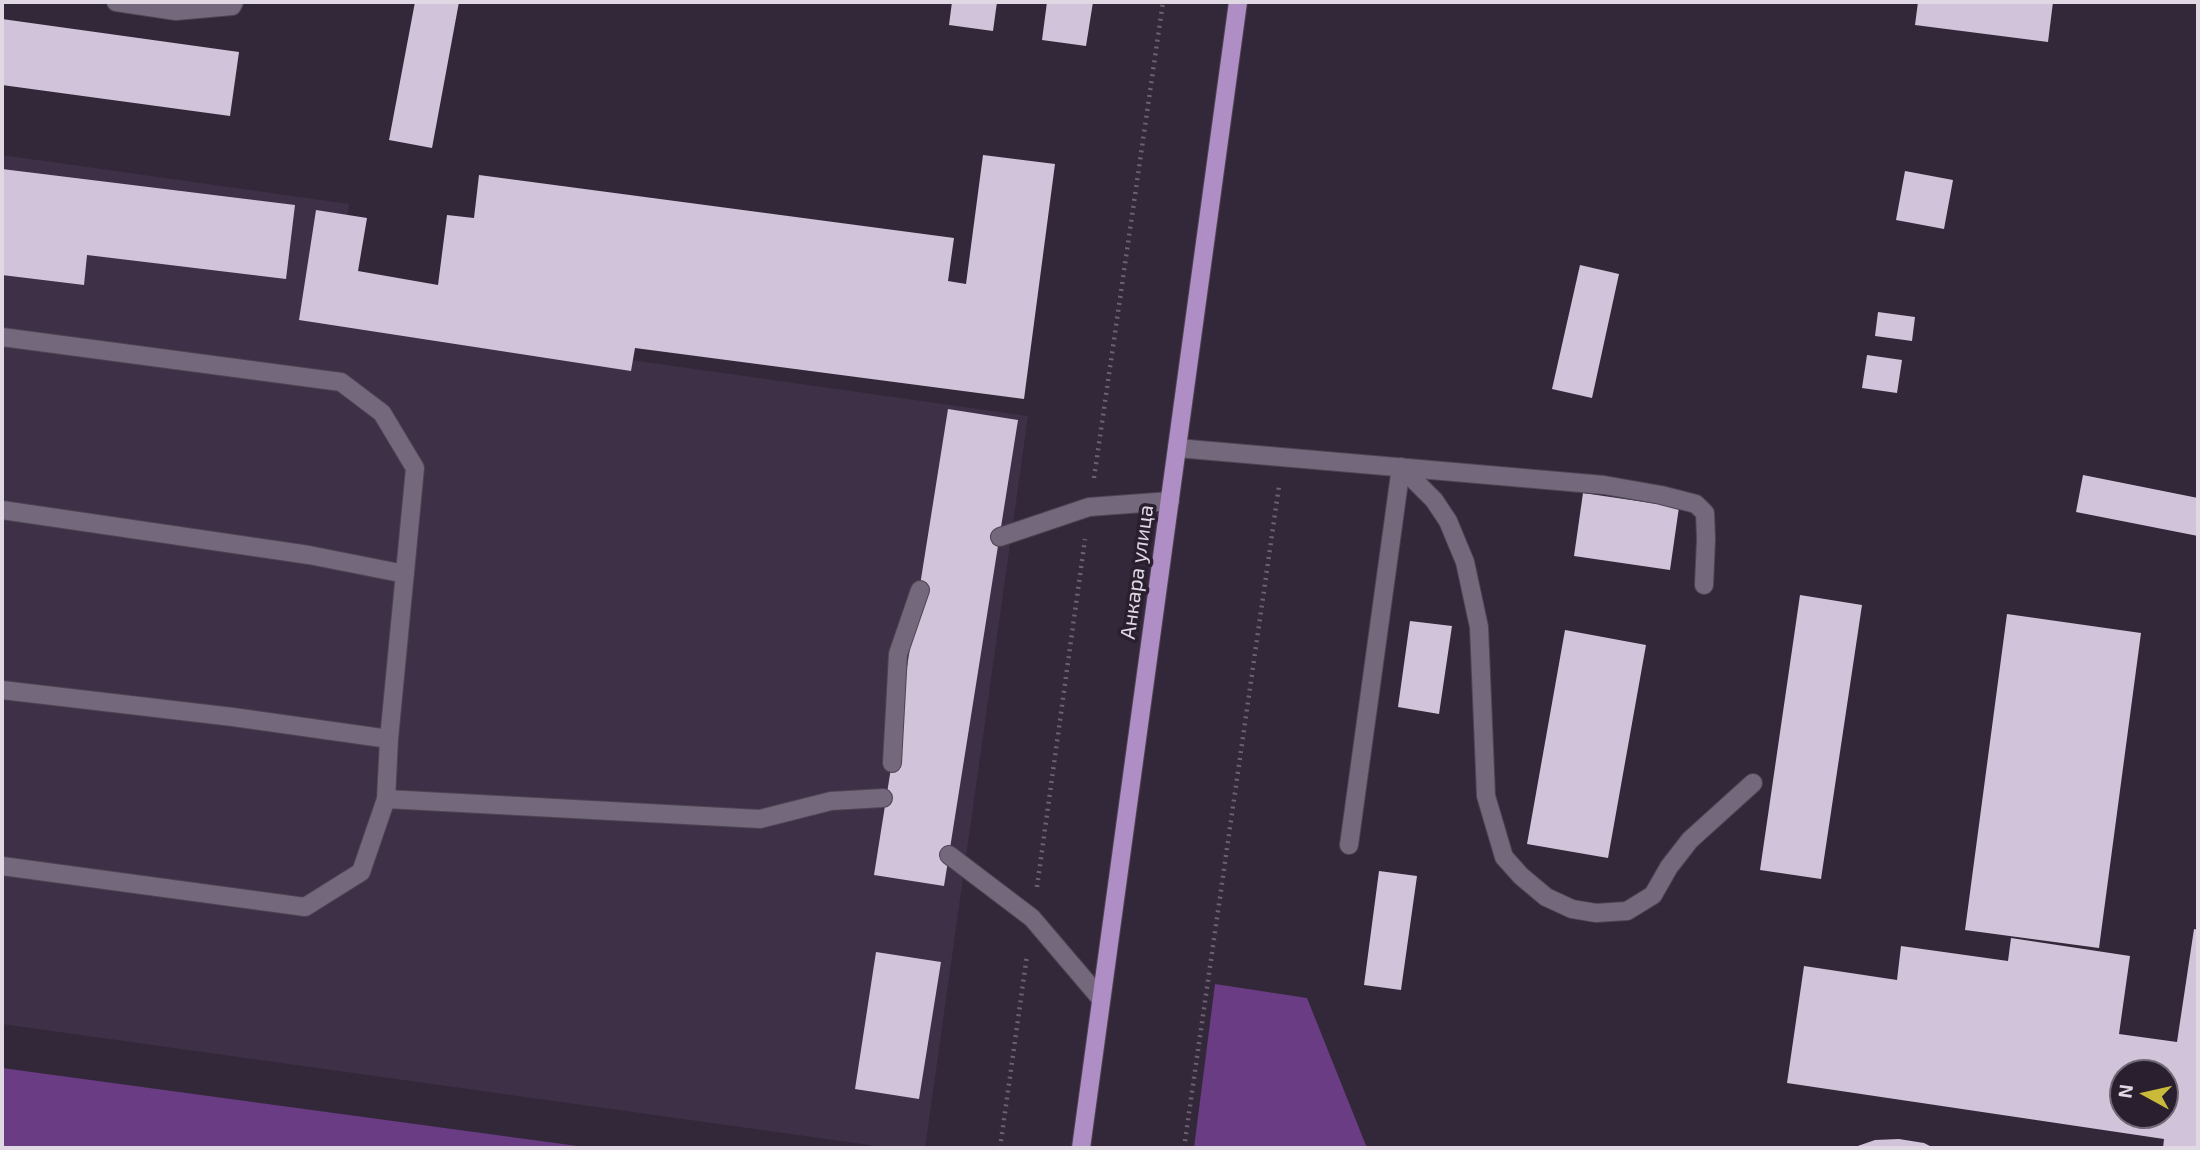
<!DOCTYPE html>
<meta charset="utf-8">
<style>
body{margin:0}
#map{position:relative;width:2200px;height:1150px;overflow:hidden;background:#332839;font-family:"Exo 2",sans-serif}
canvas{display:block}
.frame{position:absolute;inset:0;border:4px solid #e0d9e4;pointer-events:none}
.north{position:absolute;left:2109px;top:1059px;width:70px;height:70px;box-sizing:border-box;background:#291f2f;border:2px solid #726977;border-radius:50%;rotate:278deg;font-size:19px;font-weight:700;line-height:28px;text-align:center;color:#e0d9e4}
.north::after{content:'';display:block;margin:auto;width:24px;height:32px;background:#caba3a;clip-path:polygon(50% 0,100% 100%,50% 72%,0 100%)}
</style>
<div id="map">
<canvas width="2200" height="1150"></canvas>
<div class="frame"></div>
<div class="north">N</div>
</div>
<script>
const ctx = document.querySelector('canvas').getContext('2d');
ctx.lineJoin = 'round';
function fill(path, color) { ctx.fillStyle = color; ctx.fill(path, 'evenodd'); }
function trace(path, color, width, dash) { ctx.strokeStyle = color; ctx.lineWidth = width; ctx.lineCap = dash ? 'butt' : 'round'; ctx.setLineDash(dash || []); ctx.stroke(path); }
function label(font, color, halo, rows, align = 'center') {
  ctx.font = font + ' "Exo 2",sans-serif'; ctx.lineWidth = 7; ctx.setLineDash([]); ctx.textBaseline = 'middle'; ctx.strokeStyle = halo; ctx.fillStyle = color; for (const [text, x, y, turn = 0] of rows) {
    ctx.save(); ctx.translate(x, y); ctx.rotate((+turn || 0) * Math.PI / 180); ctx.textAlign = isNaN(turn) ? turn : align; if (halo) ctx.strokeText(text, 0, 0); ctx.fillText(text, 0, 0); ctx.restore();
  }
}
fill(new Path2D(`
 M2 155 349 204 333 318 1028 416 925 1148H891L2 1024Z`), '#3e3047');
fill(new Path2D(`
 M1215 984 1307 998 1367 1148H1194Z
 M2 1068 592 1148H2Z`), '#6a3c84');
fill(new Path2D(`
 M415 2H459L432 148 389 140Z
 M952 2H997L993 31 949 25Z
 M1047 2H1093L1086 46 1042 40Z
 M1918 2H2053L2048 42 1915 25Z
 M2 19 239 52 230 116 2 85Z
 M983 155 1055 164 1024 399 635 348 631 371 299 320 316 210 367 218 358 271 438 285 447 215 474 218 479 175 954 238 948 281 966 284Z
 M2 169 295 205 286 279 87 255 84 285 2 275Z
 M1905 171 1953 180 1944 229 1896 220Z
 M1580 265 1619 274 1592 398 1552 389Z
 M1878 312 1915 317 1912 341 1875 336Z
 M1867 355 1902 360 1897 393 1862 388Z
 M948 409 1018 420 944 886 874 875Z
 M2083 475 2198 498V536L2076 512Z
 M1583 493 1679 507 1670 570 1574 556Z
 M1800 595 1862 605 1821 879 1760 870Z
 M2007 614 2141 633 2099 948 1965 930Z
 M1410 621 1452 626 1439 714 1398 707Z
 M1565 630 1646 645 1608 858 1527 844Z
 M1379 871 1417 876 1401 990 1364 985Z
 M2194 929 2198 930V1148H2163L2164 1139 1787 1083 1804 966 1897 980 1901 946 2008 961 2011 938 2130 956 2119 1034 2177 1042ZM2123 1073H2165V1115H2123Z
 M876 952 941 962 919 1099 855 1089Z
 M1899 1139 1924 1143 1934 1148H1852L1875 1140Z`), '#d1c4da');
const service = new Path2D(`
 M116 2 176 11 232 6 234 2
 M2 337 341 382 382 413 415 468 389 739 386 799 361 872 305 907 2 866
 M1177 448 1604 485 1661 495 1696 504 1705 513 1706 539 1704 585
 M1401 467 1434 500 1448 521 1465 562 1479 627 1486 796 1504 857 1521 876 1546 897 1572 909 1596 913 1627 911 1653 895 1669 867 1690 840 1753 783
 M2 510 309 555 405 574
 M1000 537 1089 507 1170 501
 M2 690 233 717 389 739
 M892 763 898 654 920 590
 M386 799 760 819 831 801 883 798
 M1349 845 1401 467
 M949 855 1032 918 1101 999`);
const primary = new Path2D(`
 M1081 1148 1238 2`);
trace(service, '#4d4553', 20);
trace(primary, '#4d4553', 20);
trace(new Path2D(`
 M1094 478 1163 2
 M1037 887 1085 539
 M1000 1148 1027 955
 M1184 1148 1279 486`), '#6b6170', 4.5, [2, 5]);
trace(service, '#74687c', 18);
trace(primary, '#af8dc5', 18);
label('21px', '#e0d9e4', '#291f2f', [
 ["Анкара улица",1137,572,-82]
]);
</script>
